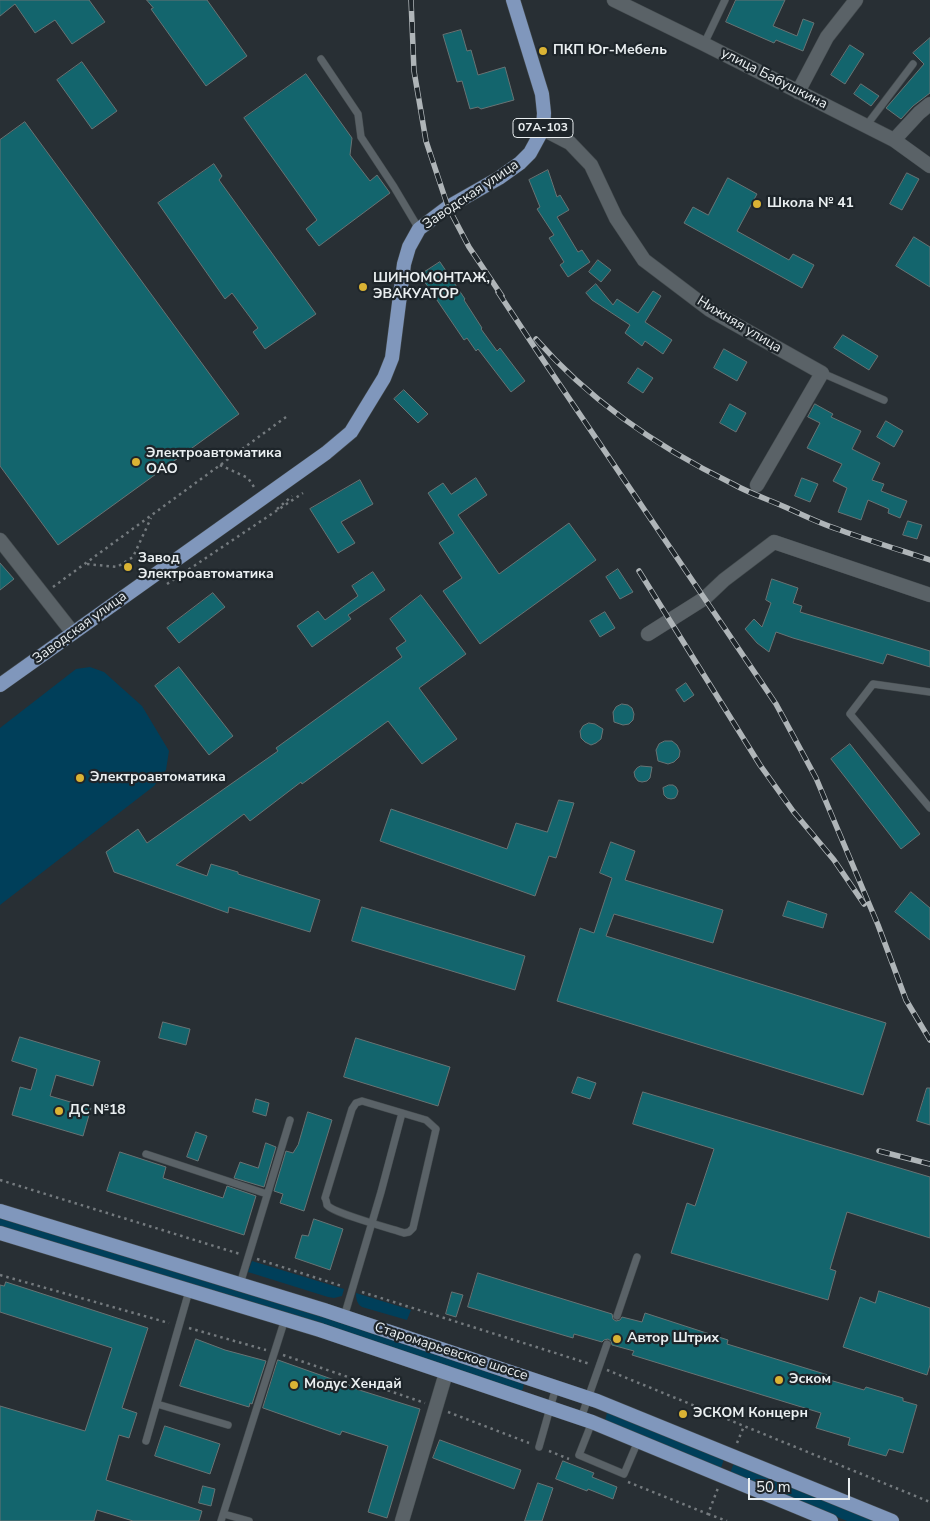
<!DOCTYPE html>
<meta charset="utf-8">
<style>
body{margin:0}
#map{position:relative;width:930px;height:1521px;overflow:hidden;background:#282f34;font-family:"Nunito Sans",sans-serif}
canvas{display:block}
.scale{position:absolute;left:748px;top:1478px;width:102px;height:22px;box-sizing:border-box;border:2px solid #eaeff1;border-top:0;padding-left:6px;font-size:15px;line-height:18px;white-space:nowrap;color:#eaeff1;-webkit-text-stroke:4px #1e252a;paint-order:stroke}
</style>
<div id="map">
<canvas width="930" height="1521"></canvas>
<div class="scale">50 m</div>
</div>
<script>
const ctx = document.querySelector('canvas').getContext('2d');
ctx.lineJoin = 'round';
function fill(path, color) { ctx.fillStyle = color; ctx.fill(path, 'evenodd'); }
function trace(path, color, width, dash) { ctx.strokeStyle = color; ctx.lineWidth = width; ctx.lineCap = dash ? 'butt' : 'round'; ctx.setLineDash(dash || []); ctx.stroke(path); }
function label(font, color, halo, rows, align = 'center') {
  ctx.font = font + ' "Nunito Sans",sans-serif'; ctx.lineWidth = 4.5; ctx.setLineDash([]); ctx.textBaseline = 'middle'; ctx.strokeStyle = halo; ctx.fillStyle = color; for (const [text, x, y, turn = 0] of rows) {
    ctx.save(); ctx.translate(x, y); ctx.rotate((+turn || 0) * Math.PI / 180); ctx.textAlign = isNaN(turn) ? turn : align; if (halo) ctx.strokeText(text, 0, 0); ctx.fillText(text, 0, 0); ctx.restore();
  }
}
fill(new Path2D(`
 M90 667 104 672 142 706 169 751 166 770 154 786 0 905V728L76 669Z
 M0 1218 370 1330 524 1382 523 1389 521 1391 0 1227Z
 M252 1261 344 1289 342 1296 334 1298 328 1297 248 1272Z
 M356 1293 411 1310 407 1320 362 1307C357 1304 356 1299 356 1293Z
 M609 1411 724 1459 721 1468 605 1421 607 1413Z
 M734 1463 875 1521H847L730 1473Z`), '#003f5a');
const building = new Path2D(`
 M0 0H89L105 22 72 44 55 20 35 33 15 4 0 16Z
 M147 0H207L247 56 206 86 151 9 153 8Z
 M736 0H785L773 26 797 36 803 19 814 23 803 51 776 40 774 43 726 22Z
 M461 30 467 51 471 50 478 75 505 67 514 100 481 109 478 107 470 109 462 81 457 82 443 35Z
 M930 38V93L913 106 901 119 886 108 924 64 913 53Z
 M850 45 864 54 845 84 831 75Z
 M82 62 117 111 92 129 57 80Z
 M306 74 352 138 350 155 370 181 377 175 390 193 319 246 306 229 317 220 244 118Z
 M861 84 879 96 871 106 854 94Z
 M25 122 239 414 58 545 0 466V140Z
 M214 164 222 176 219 180 316 314 265 349 253 332 258 328 232 293 225 299 158 203Z
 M548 170 557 197 560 195 569 210 557 217 578 252 582 250 590 262 568 277 560 265 564 262 549 238 554 235 537 209 540 207 529 180Z
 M907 173 919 179 902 210 890 204Z
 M728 178 757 194 737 231 789 260 793 254 814 265 802 288 684 223 693 207 708 215Z
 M914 237 930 247V287L896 266Z
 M598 260 611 270 601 282 589 272Z
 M440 262 465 299 464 300 482 328 481 329 497 351 500 348 525 381 511 392 478 349 476 351 467 338 464 340 420 275Z
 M596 284 613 305 617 299 638 313 653 291 661 296 645 322 672 340 663 354 645 341 642 346 625 333 630 325 592 300 586 293Z
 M843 335 878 356 869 370 834 348Z
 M724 349 747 362 737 381 714 368Z
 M638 368 653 378 643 393 628 383Z
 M404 390 428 414 418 423 394 399Z
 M730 404 746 413 736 432 720 423Z
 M815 404 833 414 831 417 861 431 852 449 880 463 872 480 884 484 881 491 907 501 900 518 888 513 889 509 868 500 861 520 838 512 847 488 833 481 842 464 807 448 820 423 808 417Z
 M886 421 903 431 894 447 877 437Z
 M476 478 487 495 458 515 499 574 569 523 596 560 480 644 443 591 462 578 439 543 454 533 428 493 443 483 451 494Z
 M802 478 818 484 810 502 795 496Z
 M360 480 373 504 341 522 355 543 338 553 310 509Z
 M908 521 922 525 917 539 903 535Z
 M0 563 14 579 0 590Z
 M618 569 633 592 620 599 606 577Z
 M373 572 385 590 348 615 351 619 312 647 297 626 318 611 325 620 358 596 352 586Z
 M772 579 798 588 793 603 802 606 800 612 930 651V667L887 654 883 664 793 638 776 632 769 652 757 643 745 629 754 619 762 627 771 603 766 600Z
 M213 593 225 607 179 643 167 628Z
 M421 595 466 654 419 688 457 739 422 764 388 721 302 784 301 782 250 821 244 814 176 865 207 876 211 864 238 872V874L320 900 310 932 229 907 228 913 114 872 106 852 138 829 147 843 278 751 276 748 402 657 396 648 406 641 390 619Z
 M605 612 615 628 600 637 590 621Z
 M179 667 233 736 209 755 155 686Z
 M686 683 694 695 684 702 676 690Z
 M622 704 628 705 632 708 634 714 633 720 629 724 623 725 614 722 613 712 616 707Z
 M589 723 595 724 603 729 601 739 596 743 591 745 585 742 581 738 580 731 583 726Z
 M665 741H672L677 745 680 751 679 757 674 762 668 764 658 761 656 750 659 744Z
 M850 744 920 834 901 849 831 759Z
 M641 766 652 767 650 778 647 781 642 782 638 781 635 777 634 772 637 768Z
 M669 785H673L676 787 678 791 677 795 675 798 671 799 667 798 664 795 663 788Z
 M559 800 574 803 556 858 549 856 535 896 380 841 391 809 507 849 516 823 547 832Z
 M611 842 635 851 625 880 723 910 713 943 614 914 606 936 886 1023 863 1095 557 1001 580 928 594 933 612 878 600 873Z
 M911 892 930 908V940L895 912Z
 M788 901 827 914 823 928 783 916Z
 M362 907 525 956 515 990 352 941Z
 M163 1022 190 1029 186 1045 159 1038Z
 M20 1037 100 1061 93 1086 56 1075 50 1096 91 1108 83 1136 12 1115 20 1087 31 1090 37 1069 12 1061Z
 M356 1038 450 1067 438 1106 344 1077Z
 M578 1077 596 1083 590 1099 572 1093Z
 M927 1088H930V1125L917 1121Z
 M643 1092 930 1177V1238L847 1212 830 1269 836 1271 828 1300 671 1253 687 1203 695 1206 714 1149 633 1124Z
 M256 1099 269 1103 266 1116 253 1112Z
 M308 1112 332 1120 304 1211 280 1203 283 1194 274 1191 286 1151 293 1153 298 1145Z
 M196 1132 207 1136 198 1161 187 1157Z
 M266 1143 276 1147 264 1187 234 1178 240 1162 258 1168Z
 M120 1152 166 1167 163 1178 223 1198 227 1186 256 1196 244 1235 107 1191Z
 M314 1219 343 1229 330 1270 295 1258 302 1235 308 1236Z
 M478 1273 612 1314 613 1319 616 1321 620 1320 622 1317 642 1322 645 1313 728 1340 727 1344 828 1375 826 1379 864 1390 866 1387 903 1398V1401L917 1405 903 1453 889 1449 886 1456 848 1445 850 1438 816 1428 821 1413 632 1355 634 1351 612 1345 611 1341 608 1339 604 1340 602 1342 574 1334 573 1338 468 1307Z
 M6 1282 148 1328 122 1408 137 1413 129 1438 119 1435 106 1480 202 1511 199 1521H133L97 1510 94 1521H0V1406L85 1431 112 1348 0 1312V1285L4 1286Z
 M879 1291 930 1308V1365L927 1375 843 1347 860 1297 875 1303Z
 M452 1292 463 1295 456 1317 446 1314Z
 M196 1339 225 1350 266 1361 252 1404 250 1403 249 1407 180 1386Z
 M278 1360 357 1388 356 1389 420 1409 387 1518 368 1512 388 1446 342 1431 340 1435 263 1408Z
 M165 1426 220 1444 210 1474 155 1456Z
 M440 1440 521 1470 514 1489 433 1458Z
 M563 1461 594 1473 592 1477 617 1487 613 1499 588 1489 587 1491 556 1479Z
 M538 1483 553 1488 542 1521H525Z
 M203 1486 215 1489 211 1506 199 1503Z`);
fill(building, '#13656d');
trace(building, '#687374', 1);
const service = new Path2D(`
 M704 44 725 0
 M321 59 358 114 361 137 394 187 419 229
 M866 126 913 64
 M822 373 884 400
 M930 692 873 684 850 714 930 808
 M362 1101 426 1120 436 1129 413 1228 409 1232 404 1233C392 1229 333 1213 327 1205 327 1204 326 1199 325 1198L352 1109 356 1103Z
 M146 1154 267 1194
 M240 1284 290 1120
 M617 1316 637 1257
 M344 1317 381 1192 402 1113
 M157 1404 228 1425
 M581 1418 607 1344
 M592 1422 579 1455 624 1474 638 1441
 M146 1441 189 1291
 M539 1447 556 1387
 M224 1514 249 1521
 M221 1521 285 1319`);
const minor = new Path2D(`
 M614 0 704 44 894 140 930 166
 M798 92 827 37 856 0
 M543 129 570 143 591 165 616 218 644 260 710 310 822 373 757 485
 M894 140 919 113 930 104
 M0 540 73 633
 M648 634 705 598 724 580 774 542 930 595
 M402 1521 446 1373`);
const primary = new Path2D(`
 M0 685 326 453 351 432 384 378 392 358 404 264 409 247 419 229 448 207 499 178 520 163 530 153 543 129 544 113 542 94 513 0
 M0 1211 324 1310 597 1401 892 1521
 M0 1233 320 1330 592 1422 831 1521`);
trace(service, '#444b4e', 8);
trace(minor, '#444b4e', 15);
trace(primary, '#444b4e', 15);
trace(new Path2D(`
 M220 465 248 478 254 487
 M277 509 292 496
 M87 564 117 567 133 557 151 518
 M167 584 303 493
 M53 587 286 417
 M0 1180 240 1254
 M257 1259 342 1286
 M0 1275 169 1323
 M362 1292 590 1364
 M189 1328 266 1350
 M283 1355 425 1403
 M607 1370 930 1502
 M448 1412 529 1443
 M737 1443 744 1426
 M549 1451 569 1459
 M628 1482 708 1514 718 1488
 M708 1514 727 1521`), '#747a7e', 2.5, [2.5, 4]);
trace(service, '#5a6267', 7);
trace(minor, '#5a6267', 14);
trace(primary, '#8097bc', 14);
const rail = new Path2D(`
 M411 0 414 71 426 141 448 207 469 247 502 296
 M498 292 539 354 776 704 816 778 878 925 906 1000 930 1040
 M536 339C590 401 659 448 733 484 749 493 767 499 785 507 803 515 821 524 840 530 870 541 900 550 930 560
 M639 571 760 765 793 811 834 860 864 904
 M879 1151 930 1164`);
trace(rail, '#afb5b8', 5.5);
trace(rail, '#1e252a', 4, [11]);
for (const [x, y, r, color] of [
 [543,51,5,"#dab334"],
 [757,204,5,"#dab334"],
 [363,287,5,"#dab334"],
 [136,462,5,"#dab334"],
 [128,567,5,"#dab334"],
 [80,778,5,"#dab334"],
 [59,1111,5,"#dab334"],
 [617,1339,5,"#dab334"],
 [779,1380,5,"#dab334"],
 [294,1385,5,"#dab334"],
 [683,1414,5,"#dab334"]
]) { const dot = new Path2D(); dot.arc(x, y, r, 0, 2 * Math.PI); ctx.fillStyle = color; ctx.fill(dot); trace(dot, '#1e252a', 2); }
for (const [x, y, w] of [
 [543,128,60]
]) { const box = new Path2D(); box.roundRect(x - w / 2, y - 9.5, w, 19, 4); ctx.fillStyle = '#1e252a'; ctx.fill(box); trace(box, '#eaeff1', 1); }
label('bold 12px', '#eaeff1', null, [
 ["07А-103",543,128]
]);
label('bold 14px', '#eaeff1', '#1e252a', [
 ["ПКП Юг-Мебель",553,51],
 ["Школа № 41",767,204],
 ["ШИНОМОНТАЖ,",373,279],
 ["ЭВАКУАТОР",373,295],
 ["Электроавтоматика",146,454],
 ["ОАО",146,470],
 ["Завод",138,559],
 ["Электроавтоматика",138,575],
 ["Электроавтоматика",90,778],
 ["ДС №18",69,1111],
 ["Автор Штрих",627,1339],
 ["Эском",789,1380],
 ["Модус Хендай",304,1385],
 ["ЭСКОМ Концерн",693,1414]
], 'left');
label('14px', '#eaeff1', '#1e252a', [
 ["улица Бабушкина",774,79,27],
 ["Заводская улица",471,195,-34],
 ["Нижняя улица",739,325,31],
 ["Заводская улица",80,628,-36],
 ["Старомарьевское шоссе",451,1352,18]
]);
</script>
